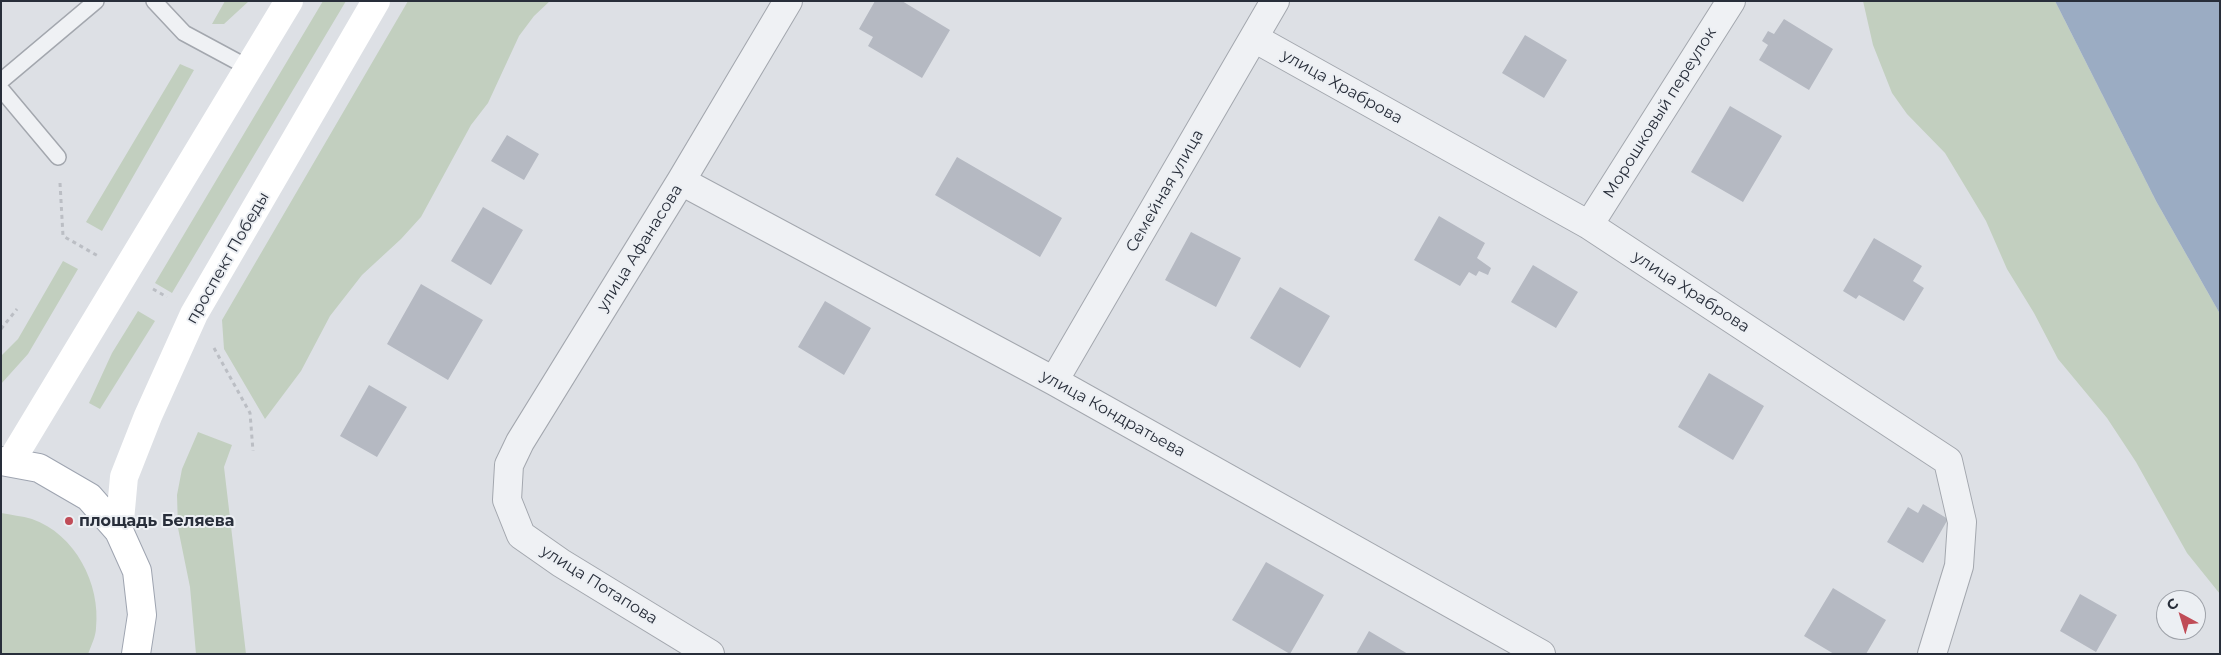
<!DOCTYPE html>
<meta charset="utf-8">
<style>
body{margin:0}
#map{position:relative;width:2221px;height:655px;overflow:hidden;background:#dde0e5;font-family:Montserrat,sans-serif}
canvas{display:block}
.frame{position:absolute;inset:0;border:2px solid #282e3a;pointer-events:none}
.north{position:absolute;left:2156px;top:590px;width:50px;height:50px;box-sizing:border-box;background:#eceff3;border:1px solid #9ea2a9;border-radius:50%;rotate:321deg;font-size:14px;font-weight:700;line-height:20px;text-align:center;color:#282e3a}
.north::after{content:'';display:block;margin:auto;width:18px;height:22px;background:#c04c57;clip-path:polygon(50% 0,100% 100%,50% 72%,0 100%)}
</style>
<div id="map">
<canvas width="2221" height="655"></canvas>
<div class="frame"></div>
<div class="north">С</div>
</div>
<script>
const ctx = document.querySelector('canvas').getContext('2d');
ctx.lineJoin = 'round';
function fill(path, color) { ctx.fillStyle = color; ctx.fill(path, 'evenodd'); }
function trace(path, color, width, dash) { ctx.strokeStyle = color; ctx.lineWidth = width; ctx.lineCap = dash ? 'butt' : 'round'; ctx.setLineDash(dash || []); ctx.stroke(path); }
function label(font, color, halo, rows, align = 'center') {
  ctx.font = font + ' Montserrat,sans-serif'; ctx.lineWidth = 4; ctx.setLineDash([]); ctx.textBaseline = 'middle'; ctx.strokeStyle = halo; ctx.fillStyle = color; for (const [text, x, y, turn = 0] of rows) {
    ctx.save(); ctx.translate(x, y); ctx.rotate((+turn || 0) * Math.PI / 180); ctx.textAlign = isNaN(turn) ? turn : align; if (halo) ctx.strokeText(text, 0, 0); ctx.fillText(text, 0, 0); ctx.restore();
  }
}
fill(new Path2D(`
 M225 1H249L224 24H212Z
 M323 1H346L172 293 155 283Z
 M408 1H550L534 16 519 36 488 103 471 125 421 217 401 239 362 275 330 316 301 371 265 419 224 349 222 320Z
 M1863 1H2055L2156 201 2220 314V594L2187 553 2136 462 2107 418 2058 359 2034 313 2007 269 1986 221 1945 153 1907 114 1892 93 1873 45Z
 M180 64 194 70 102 231 86 222Z
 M63 261 78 269 28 354 1 384V356L18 339Z
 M138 311 155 321 100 409 89 403 112 353Z
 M198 432 232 445 224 467 246 654H196L190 587 178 528 177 495 182 469Z
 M1 513C11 515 22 516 32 519 75 534 101 584 96 628 96 636 91 646 88 654H1Z`), '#c2cfbf');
fill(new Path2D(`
 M2055 1H2220V314L2156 201Z`), '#9bacc3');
fill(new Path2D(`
 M875 1H902L950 30 922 78 868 46 873 37 859 29Z
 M1784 19 1833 49 1809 90 1759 60 1768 45 1762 41 1768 31 1774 34Z
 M1525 35 1567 60 1544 98 1502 73Z
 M1730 106 1782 136 1743 202 1691 172Z
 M507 135 539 154 524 180 491 161Z
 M957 157 1062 218 1040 257 935 195Z
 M483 207 523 230 491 285 451 261Z
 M1439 216 1485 243 1477 258 1491 268 1488 275 1479 271 1476 276 1469 272 1460 286 1414 260Z
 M1191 232 1241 258 1216 307 1165 280Z
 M1874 238 1922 266 1913 281 1924 288 1904 321 1859 295 1856 299 1843 291Z
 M1533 265 1578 292 1556 328 1511 302Z
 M421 284 483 320 448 380 387 344Z
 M1280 287 1330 316 1300 368 1250 338Z
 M825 301 871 328 844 375 798 347Z
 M1709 373 1764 406 1733 460 1678 427Z
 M369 385 407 407 377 457 340 436Z
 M1923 504 1948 519 1923 563 1887 542 1908 507 1918 513Z
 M1266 562 1324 595 1290 654 1232 620Z
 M1833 588 1886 620 1866 654H1834L1804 636Z
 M2080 594 2117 615 2096 652 2060 631Z
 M1369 631 1408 654H1356Z`), '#b5b9c2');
const lane = new Path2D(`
 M154 1 184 33 249 68
 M1 81 96 1
 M1 89 58 157`);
const street = new Path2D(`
 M1254 38 1589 225 1948 461 1962 522 1959 566 1932 654
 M681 181 1054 381 1541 654
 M1589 225 1731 1
 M1054 381 1275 1
 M710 654 561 563 521 535 507 500 509 465 520 442 681 181 788 1`);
const primary = new Path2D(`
 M1 461 39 468 89 497 119 531 137 571 142 615 136 654`);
trace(lane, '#a3a7ae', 18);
trace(street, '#a3a7ae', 30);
trace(primary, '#9ea4b0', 30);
trace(new Path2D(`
 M60 183 63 236 98 256
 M153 289 167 297
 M1 329 17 309
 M214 348 250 413 253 451`), '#bbbec4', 3, [4, 4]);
trace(lane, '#eff1f4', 15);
trace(street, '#eff1f4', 28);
trace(new Path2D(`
 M11 461 289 1
 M119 531 124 477 148 416 194 314 376 1`), '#fff', 28);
trace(primary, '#fff', 28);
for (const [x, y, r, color] of [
 [69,521,5,"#c04c57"]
]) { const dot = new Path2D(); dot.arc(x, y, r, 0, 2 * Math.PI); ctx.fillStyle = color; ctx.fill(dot); trace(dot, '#eceff3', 2); }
label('16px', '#282e3a', '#eceff3', [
 ["улица Храброва",1342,87,29],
 ["Морошковый переулок",1660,113,-58],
 ["Семейная улица",1165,191,-60],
 ["улица Афанасова",640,248,-58],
 ["проспект Победы",228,258,-60],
 ["улица Храброва",1691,292,33],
 ["улица Кондратьева",1113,414,29],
 ["улица Потапова",599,585,32]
]);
label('bold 16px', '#282e3a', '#eceff3', [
 ["площадь Беляева",79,521]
], 'left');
</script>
